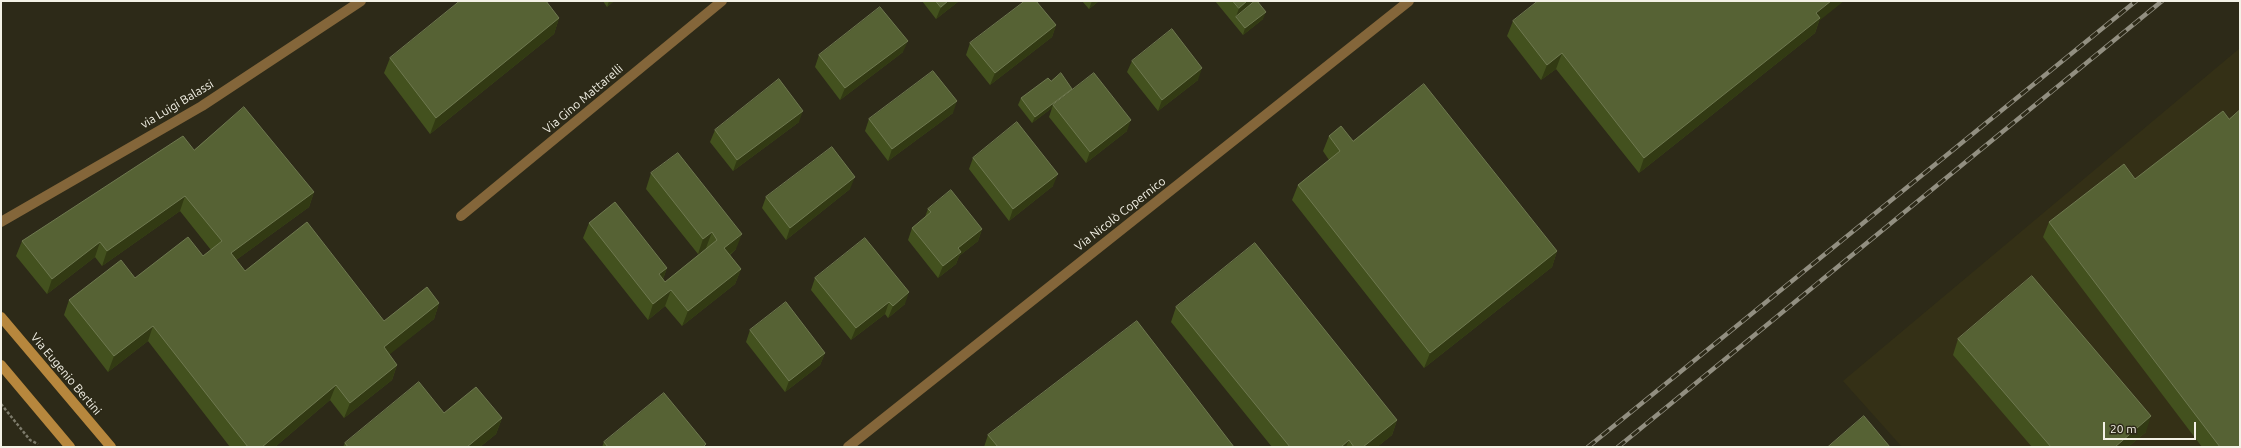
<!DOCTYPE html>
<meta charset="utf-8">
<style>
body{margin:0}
#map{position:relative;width:2241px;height:448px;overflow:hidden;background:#2d2a18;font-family:Ubuntu,sans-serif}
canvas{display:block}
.frame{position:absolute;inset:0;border:2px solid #f3f1e6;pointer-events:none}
.scale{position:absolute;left:2103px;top:422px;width:93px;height:18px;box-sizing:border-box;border:2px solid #f3f1e6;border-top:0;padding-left:5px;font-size:12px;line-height:14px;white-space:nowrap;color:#f3f1e6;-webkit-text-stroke:3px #2d2a18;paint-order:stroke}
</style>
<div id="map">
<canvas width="2241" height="448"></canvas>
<div class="frame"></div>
<div class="scale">20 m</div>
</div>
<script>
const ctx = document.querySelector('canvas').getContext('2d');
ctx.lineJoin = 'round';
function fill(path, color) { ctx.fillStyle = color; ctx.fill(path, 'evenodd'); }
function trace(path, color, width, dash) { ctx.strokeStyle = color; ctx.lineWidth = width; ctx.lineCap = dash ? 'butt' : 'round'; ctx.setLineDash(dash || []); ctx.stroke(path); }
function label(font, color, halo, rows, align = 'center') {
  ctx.font = font + ' Ubuntu,sans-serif'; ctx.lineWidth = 3; ctx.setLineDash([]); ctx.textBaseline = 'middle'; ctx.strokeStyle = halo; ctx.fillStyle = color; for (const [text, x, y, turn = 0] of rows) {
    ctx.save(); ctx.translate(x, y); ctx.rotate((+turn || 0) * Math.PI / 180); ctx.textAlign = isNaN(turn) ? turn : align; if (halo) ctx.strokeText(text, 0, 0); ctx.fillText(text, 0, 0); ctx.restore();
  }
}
fill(new Path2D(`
 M2240 48V447H1902L1843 381Z`), '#343016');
trace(new Path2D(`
 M1 404 30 440 38 444`), '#7d7b6b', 2.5, [3, 2]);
trace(new Path2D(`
 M461 216 722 1
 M1 222 202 106 361 1
 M848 447 1409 1`), '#84663a', 10);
trace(new Path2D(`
 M1 317 111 447
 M1 365 70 447`), '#b7873d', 10);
const rail = new Path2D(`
 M1588 447 2136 1
 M1618 447 2162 1`);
trace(rail, '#928f81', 4.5);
trace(rail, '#2d2a18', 3, [9]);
fill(new Path2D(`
 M603 1H614L607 7Z
 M922 1H959L936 19Z
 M1082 1H1099L1089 9Z
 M1215 1H1261L1258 3 1263 19 1243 35Z
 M559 18 554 34 430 134 384 73 390 58Z
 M1513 21H1819L1815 33 1639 173 1556 69 1541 80 1507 36Z
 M1056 25 1052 37 990 85 966 55 970 43Z
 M903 52 840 100 815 67 819 55Z
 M1132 61 1198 80 1158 111 1127 72Z
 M1051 81 1072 89 1071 91 1127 131 1086 163 1049 117 1052 108 1032 123 1018 105 1021 98Z
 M953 113 888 161 865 131 869 119Z
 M2229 119 2240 447H2202L2043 237 2049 222 2135 179Z
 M799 122 733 171 710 142 715 130Z
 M1329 136 1353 141 1557 251 1552 267 1424 368 1292 200 1298 185 1329 160 1323 151Z
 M194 150 314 192 309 207 236 260 245 271 384 321 439 303 434 319 389 354 397 365 392 380 344 418 330 400 275 447H230L148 341 108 372 64 315 69 300 203 256 211 250 180 211 102 266 95 257 47 294 16 256 22 241Z
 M973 158 1053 186 1009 221 969 169Z
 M651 173 736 249 730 255 741 269 735 284 682 326 665 306 648 320 583 238 589 223 667 268 663 279 665 282 707 248H706L698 254 646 189Z
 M850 189 786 240 762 208 766 197Z
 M928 209 982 229 978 241 959 256 956 264 938 278 908 240 912 228 925 217Z
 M815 278 905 304 888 318 885 314 851 340 811 290Z
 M1176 307 1397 420 1392 435 1377 447H1272L1171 322Z
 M750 330 825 353 820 365 785 392 746 342Z
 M1958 339 2146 432 2128 447H2032L1953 355Z
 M444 413 502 418 496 434 480 447H343L345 443Z
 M988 435 1234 447H984Z
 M604 442 705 447H602Z`), '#43511e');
fill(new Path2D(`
 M609 1H614L607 7Z
 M948 1H959L936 19 941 7Z
 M1092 1H1099L1089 9Z
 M1247 1H1261L1238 20 1236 17 1239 8Z
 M1831 1H1844L1819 21 1815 33 1639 173 1644 158Z
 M1266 12 1263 19 1243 35 1245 28Z
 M559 18 554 34 430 134 436 118Z
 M1056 25 1052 37 990 85 995 73Z
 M908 41 903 52 840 100 845 88Z
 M1562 53 1556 69 1541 80 1547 65Z
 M1202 68 1198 80 1158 111 1162 100Z
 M1072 89 1070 95 1053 105 1052 108 1032 123 1035 117Z
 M957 101 953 113 888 161 892 149Z
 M803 111 799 122 733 171 737 160Z
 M1131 120 1127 131 1086 163 1090 152Z
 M1058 174 1053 186 1009 221 1013 209Z
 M855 177 850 189 786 240 790 228Z
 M314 192 309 207 225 268 231 253Z
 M185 196 180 211 102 266 107 251Z
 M982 229 978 241 959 256 956 264 938 278 943 266 958 248Z
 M712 232 706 248 698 254 703 239Z
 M742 234 736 249 719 263 724 248Z
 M100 242 95 257 47 294 52 279Z
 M1557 251 1552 267 1424 368 1430 353Z
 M667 268 661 284 659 274Z
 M741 269 735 284 682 326 688 311Z
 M671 290 665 306 648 320 653 304Z
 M909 292 905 304 888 318 893 306Z
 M889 302 885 314 851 340 856 328Z
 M439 303 434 319 379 363 384 347Z
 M153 326 148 341 108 372 114 356Z
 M825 353 820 365 785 392 789 381Z
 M397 365 392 380 344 418 350 403Z
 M336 385 330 400 275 447H262Z
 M2151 416 2146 432 2128 447H2115Z
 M502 418 496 434 480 447H467Z
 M1397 420 1392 435 1377 447H1363Z
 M1349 440 1346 447H1341Z`), '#323a13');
const building = new Path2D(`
 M460 1H546L559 18 436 118 390 58Z
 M936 1H948L941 7Z
 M1025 1H1036L1056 25 995 73 970 43Z
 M1233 1H1247L1239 8Z
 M1255 1H1257L1266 12 1245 28 1236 17Z
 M1538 1H1831L1816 13 1820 18 1644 158 1562 53 1547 65 1513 21Z
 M880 7 908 41 845 88 819 55Z
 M1172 29 1202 68 1162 100 1132 61Z
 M933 71 957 101 892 149 869 119Z
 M1061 73 1072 89 1035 117 1021 98 1048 78 1051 81Z
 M1094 73 1131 120 1090 152 1053 105Z
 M779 79 803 111 737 160 715 130Z
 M1424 84 1557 251 1430 353 1298 185 1340 151 1329 136 1341 126 1353 141Z
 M244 107 314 192 231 253 245 271 307 222 384 321 427 287 439 303 384 347 397 365 350 403 336 385 262 447H248L153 326 114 356 69 300 121 260 135 278 188 237 203 256 222 241 185 196 107 251 100 242 52 279 22 241 183 136 194 150Z
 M2240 110V447H2220L2049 222 2124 164 2135 179 2223 111 2229 119Z
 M1017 122 1058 174 1013 209 973 158Z
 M832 147 855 177 790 228 766 197Z
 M678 153 742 234 724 248 741 269 688 311 671 290 653 304 589 223 615 202 667 268 659 274 665 282 717 240 712 232 703 239 651 173Z
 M951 190 982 229 958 248 961 252 943 266 912 228 931 212 928 209Z
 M865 238 909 292 893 306 889 302 856 328 815 278Z
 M1255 243 1397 420 1363 447H1354L1349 440 1341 447H1290L1176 307Z
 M2032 276 2151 416 2115 447H2051L1958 339Z
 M786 302 825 353 789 381 750 330Z
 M1137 321 1234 447H998L988 435Z
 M419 382 444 413 476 387 502 418 467 447H348L345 443Z
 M664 393 706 444 703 447H608L604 442Z
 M1864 416 1890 447H1828Z`);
fill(building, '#566234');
trace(building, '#6f7950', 1);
label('12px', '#f3f1e6', '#2d2a18', [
 ["Via Gino Mattarelli",583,99,-40],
 ["via Luigi Balassi",177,104,-31],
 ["Via Nicolò Copernico",1120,214,-38],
 ["Via Eugenio Bertini",66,374,50]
]);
</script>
